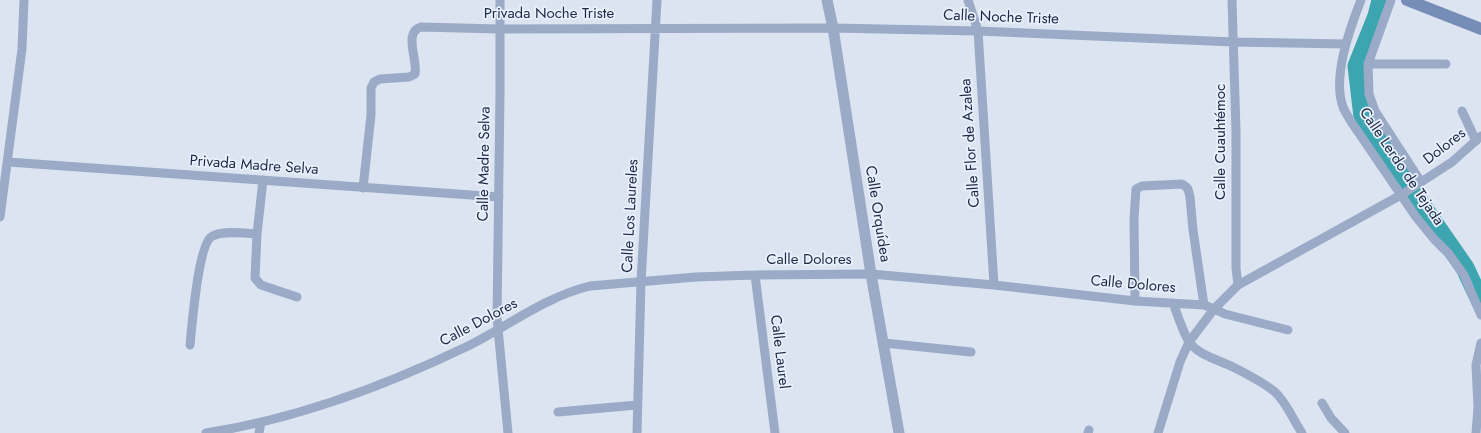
<!DOCTYPE html>
<meta charset="utf-8">
<style>
body{margin:0}
canvas{display:block;background:#dce3f1}
</style>
<canvas width="1481" height="433"></canvas>
<script>
const ctx = document.querySelector('canvas').getContext('2d');
ctx.lineJoin = 'round';
function trace(path, color, width, dash) { ctx.strokeStyle = color; ctx.lineWidth = width; ctx.lineCap = dash ? 'butt' : 'round'; ctx.setLineDash(dash || []); ctx.stroke(path); }
function label(font, color, halo, rows, align = 'center') {
  ctx.font = font + ' Jost,sans-serif'; ctx.lineWidth = 3.5; ctx.setLineDash([]); ctx.textBaseline = 'middle'; ctx.strokeStyle = halo; ctx.fillStyle = color; for (const [text, x, y, turn = 0] of rows) {
    ctx.save(); ctx.translate(x, y); ctx.rotate((+turn || 0) * Math.PI / 180); ctx.textAlign = isNaN(turn) ? turn : align; if (halo) ctx.strokeText(text, 0, 0); ctx.fillText(text, 0, 0); ctx.restore();
  }
}
trace(new Path2D(`
 M1381 0 1377 16 1357 66 1363 117 1429 216 1465 268 1481 302`), '#3da5af', 19);
trace(new Path2D(`
 M500 0V93L497 318 508 433
 M968 0 978 31 994 285
 M1232 0 1236 131V268L1238 285
 M1361 0C1350 28 1332 77 1343 107 1345 112 1349 118 1352 123L1416 217 1434 239 1449 254 1464 275 1481 315
 M1391 0 1368 64 1369 94 1375 111 1421 182
 M1368 64H1446
 M1462 111 1476 141
 M8 162 499 197
 M263 180 257 234 255 278 261 285 297 297
 M363 188 371 115V88L374 82 380 79 409 77 415 74C418 60 403 32 421 27L499 29 833 28 978 31 1233 42 1346 44
 M0 217 22 49 24 0
 M755 275 775 433
 M1135 301 1134 219 1136 189 1142 186 1182 184 1185 186 1188 189 1190 197 1193 230 1204 305
 M1173 303C1177 313 1184 336 1190 343 1200 356 1219 360 1233 367 1247 374 1263 382 1275 392 1287 403 1293 420 1302 433
 M884 343 971 352
 M190 345C192 326 198 247 211 237 220 230 245 233 257 234
 M1322 403 1331 418 1345 433
 M558 412 637 405
 M206 433C297 419 385 386 468 346 508 326 545 297 590 286L696 277 755 275 871 274 994 285 1135 301 1204 305 1214 309 1238 285 1401 195 1452 162 1481 136
 M259 433 261 422
 M637 433 641 282 657 0
 M1088 433 1089 430
 M1158 433 1180 362 1189 342 1214 309 1225 314 1288 330
 M1476 433 1478 407 1476 365 1481 343`), '#9aaac7', 9);
trace(new Path2D(`
 M827 0 833 28 871 274 899 433`), '#9aaac7', 11);
trace(new Path2D(`
 M1407 0 1481 29`), '#768db8', 12);
label('15px', '#1d2a44', '#e9f1ff', [
 ["Privada Noche Triste",549,14],
 ["Calle Noche Triste",1001,18,2],
 ["Calle Cuauhtémoc",1221,142,-90],
 ["Calle Flor de Azalea",971,143,-94],
 ["Dolores",1445,147,-38],
 ["Calle Madre Selva",485,164,-89],
 ["Privada Madre Selva",254,166,4],
 ["Calle Lerdo de Tejada",1401,167,56],
 ["Calle Orquídea",877,214,81],
 ["Calle Los Laureles",631,216,-87],
 ["Calle Dolores",809,260],
 ["Calle Dolores",1133,285,5],
 ["Calle Dolores",479,323,-28],
 ["Calle Laurel",779,352,83]
]);
</script>
